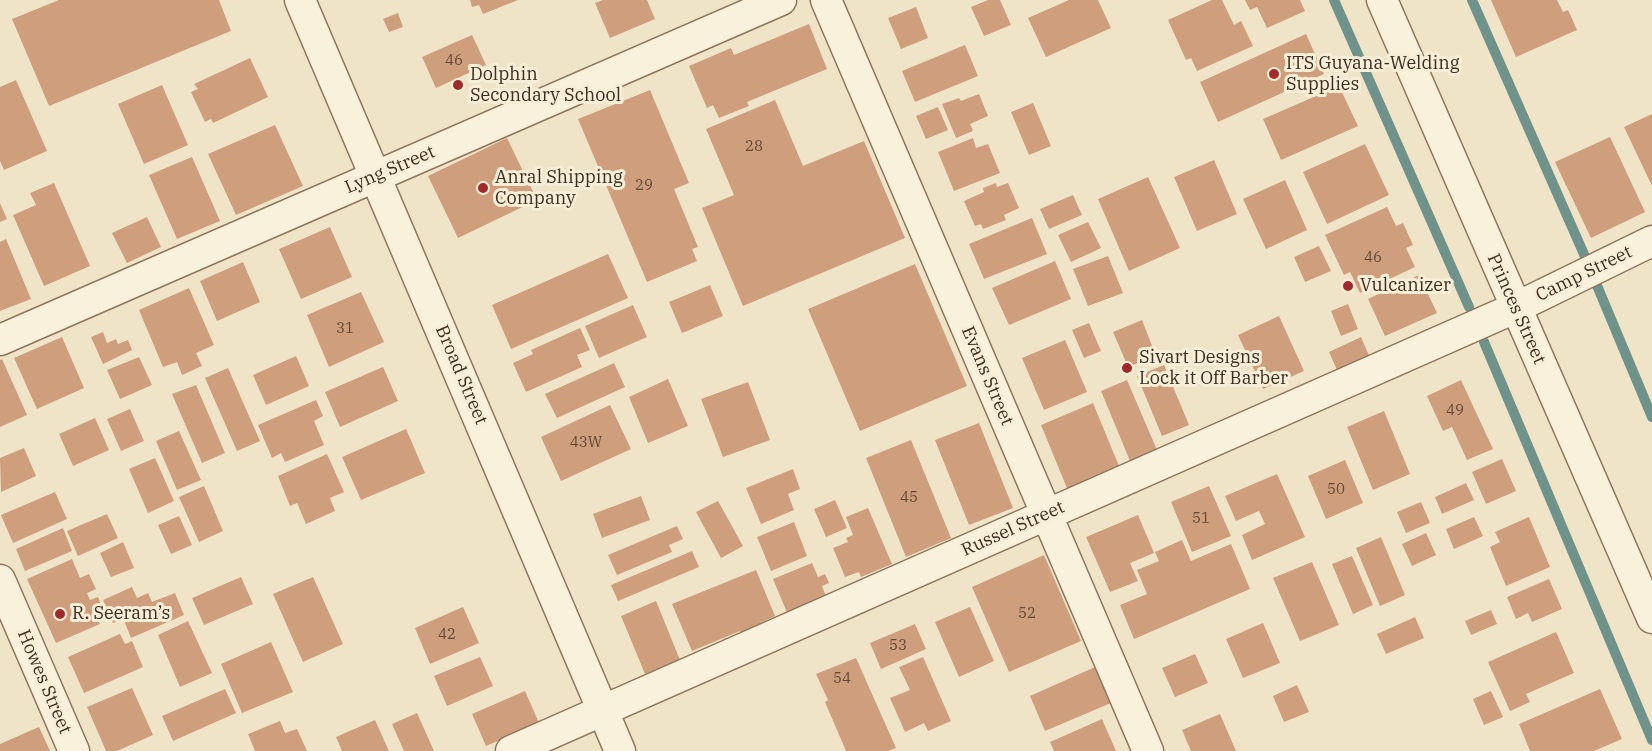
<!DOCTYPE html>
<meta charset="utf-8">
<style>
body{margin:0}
canvas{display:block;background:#f0e4c8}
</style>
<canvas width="1652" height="751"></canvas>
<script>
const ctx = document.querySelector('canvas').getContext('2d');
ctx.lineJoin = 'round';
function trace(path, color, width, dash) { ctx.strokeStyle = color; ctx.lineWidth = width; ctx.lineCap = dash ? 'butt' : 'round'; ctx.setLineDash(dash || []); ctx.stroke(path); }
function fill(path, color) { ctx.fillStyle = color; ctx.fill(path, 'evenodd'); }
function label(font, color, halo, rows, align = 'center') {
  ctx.font = font + ' "IBM Plex Serif",serif'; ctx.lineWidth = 6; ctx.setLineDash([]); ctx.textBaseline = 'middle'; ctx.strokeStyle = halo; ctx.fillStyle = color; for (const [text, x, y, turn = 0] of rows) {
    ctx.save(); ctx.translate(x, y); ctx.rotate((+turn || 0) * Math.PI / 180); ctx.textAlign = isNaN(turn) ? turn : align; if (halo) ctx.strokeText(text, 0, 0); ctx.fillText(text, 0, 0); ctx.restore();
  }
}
trace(new Path2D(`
 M1334 0 1469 307
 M1472 0 1583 252 1652 417
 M1484 342 1652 740`), '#6f938a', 10);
fill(new Path2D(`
 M59 0H219L231 31 49 106 12 19Z
 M470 0H518L483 14 479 5 472 7Z
 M603 0H647L655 19 610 38 595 3Z
 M988 0H1000L1011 25 984 36 971 7Z
 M1069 0H1098L1111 28 1046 57 1028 18Z
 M1212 0H1222L1234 25 1241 21 1253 46 1197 71 1191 58 1186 60 1168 20Z
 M1245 0H1300L1305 11 1267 28 1257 7 1250 10Z
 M1491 0H1557L1563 12 1568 10 1577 30 1516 57Z
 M916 7 928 38 901 49 888 18Z
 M398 13 403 27 389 32 383 19Z
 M809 24 827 69 747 102 749 106 719 118 713 105 707 108 689 66 731 48 734 55Z
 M1306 34 1324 74 1218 122 1200 82Z
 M472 35 486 65 436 88 422 57Z
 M965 45 978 76 915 102 902 71Z
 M250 58 268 97 213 123 211 119 205 122 191 92 198 89 194 84Z
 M16 80 47 151 4 170 0 161V87Z
 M162 85 188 145 144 164 118 104Z
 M1339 86 1358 126 1281 160 1263 119Z
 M650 90 689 183 674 189 698 247 692 249 697 261 647 282 578 119Z
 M979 94 988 116 970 124 973 131 956 138 942 104 959 98 961 101Z
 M775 100 803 166 864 141 905 238 743 306 702 208 734 195 706 129Z
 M1033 103 1051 146 1029 155 1011 112Z
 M938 107 948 130 926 139 916 116Z
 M1652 114V186L1624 127Z
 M275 125 303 186 236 215 208 154Z
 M1610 137 1645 212 1591 238 1555 162Z
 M507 138 537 200 458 238 428 176Z
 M973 138 976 148 988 144 1000 173 954 191 938 152Z
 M1365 144 1389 195 1327 224 1303 172Z
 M192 157 220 221 177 239 149 175Z
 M1214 160 1237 214 1197 231 1174 177Z
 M1148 177 1180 248 1129 271 1098 199Z
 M1285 180 1307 230 1266 249 1243 199Z
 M54 183 90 266 44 286 13 215 36 205 30 193Z
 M996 183 997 187 1008 183 1019 208 1004 215 1006 220 983 229 981 224 975 226 964 201 984 192 983 188Z
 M1073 195 1082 215 1049 229 1040 209Z
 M0 203 7 219 0 222Z
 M1387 207 1396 226 1403 223 1413 245 1406 248 1415 267 1360 293 1350 272 1344 275 1325 235Z
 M147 217 161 247 127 263 112 233Z
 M1032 218 1047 254 984 279 969 244Z
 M1088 222 1101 248 1071 262 1058 235Z
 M330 227 352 277 301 299 279 249Z
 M6 239 31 299 0 311V242Z
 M1319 246 1331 271 1305 282 1294 257Z
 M608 254 628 298 511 349 492 305Z
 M1108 256 1123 293 1088 306 1073 269Z
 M1055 261 1071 299 1009 325 992 288Z
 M243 262 260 302 217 321 200 281Z
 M915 264 967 386 860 431 808 309Z
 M1419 275 1437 313 1385 336 1368 299Z
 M710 285 723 316 682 333 669 302Z
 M189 288 214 345 196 353 202 366 182 375 177 362 163 367 139 310Z
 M361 292 384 342 329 367 307 315Z
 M1348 304 1358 329 1341 336 1331 311Z
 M633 305 647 337 599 358 585 326Z
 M1279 316 1304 371 1263 389 1238 335Z
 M1142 320 1156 356 1128 367 1113 332Z
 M1089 323 1101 351 1084 358 1072 330Z
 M580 328 590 350 577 355 582 367 526 392 513 363 533 354 531 350Z
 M103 332 107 343 116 339 118 344 128 340 132 350 103 364 91 337Z
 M62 337 84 388 37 409 14 358Z
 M1361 337 1373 365 1341 379 1329 352Z
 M1065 340 1087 392 1044 410 1022 358Z
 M296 356 309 386 266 405 253 375Z
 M139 357 152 385 120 399 107 370Z
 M2 359 27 415 0 427V360Z
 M614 363 625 387 557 418 545 394Z
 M1164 365 1189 425 1162 436 1137 376Z
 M383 367 398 401 340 427 325 392Z
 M228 368 260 441 237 451 205 378Z
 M668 379 688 426 648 443 629 397Z
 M1127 380 1157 450 1130 461 1101 391Z
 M1461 380 1493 449 1467 460 1452 427 1443 431 1427 396Z
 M748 382 770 440 723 457 701 399Z
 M196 385 225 453 202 463 172 394Z
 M316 400 323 416 314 421 324 445 285 462 281 453 272 458 258 425Z
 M1093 403 1121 471 1069 493 1041 425Z
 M610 405 631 449 561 481 541 437Z
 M130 409 144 441 121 451 107 419Z
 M1384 411 1410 474 1373 490 1347 427Z
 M95 418 109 450 73 466 59 434Z
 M979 423 1013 508 969 525 935 440Z
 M406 429 425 473 361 500 342 457Z
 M179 431 201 480 177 490 156 441Z
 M911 440 951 538 906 557 866 458Z
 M24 448 36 476 1 492 0 458Z
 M327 454 344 492 330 498 335 511 306 524 297 503 290 506 278 476Z
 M155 458 174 501 148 513 129 469Z
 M1502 459 1516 491 1486 504 1472 472Z
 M1345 460 1363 503 1326 519 1308 476Z
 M793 469 800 489 788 494 794 510 761 524 746 488Z
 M1277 474 1305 537 1252 560 1242 535 1265 524 1259 511 1236 521 1225 496Z
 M1466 483 1474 500 1442 514 1435 497Z
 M204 486 223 531 199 542 179 497Z
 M1209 486 1231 536 1192 552 1171 502Z
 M55 492 67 519 13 543 1 515Z
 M641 496 650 520 602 538 593 514Z
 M835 500 847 528 826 537 814 509Z
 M718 501 743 546 721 558 696 512Z
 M1421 502 1430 523 1406 533 1397 512Z
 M868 508 892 564 861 577 859 572 845 577 833 548 848 542 846 538 853 535 846 517Z
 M107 514 118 538 78 556 67 531Z
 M1138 515 1154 553 1130 563 1138 581 1110 592 1086 537Z
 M179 516 192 545 171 554 158 525Z
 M1474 517 1483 536 1454 549 1446 529Z
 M1529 517 1550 567 1506 586 1490 547 1500 542 1495 532Z
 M794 522 807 556 771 571 757 537Z
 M677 526 683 539 669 545 672 552 617 575 608 555Z
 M63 528 72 551 25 571 16 549Z
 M1426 533 1436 555 1412 566 1402 544Z
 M1381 537 1405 595 1380 606 1356 548Z
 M1182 540 1191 561 1231 544 1250 589 1134 639 1120 605 1147 594 1137 570 1159 561 1155 552Z
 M123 542 134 568 111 577 100 553Z
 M692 551 699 567 618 601 611 585Z
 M1044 555 1081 641 1009 672 972 587Z
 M1352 556 1373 605 1353 614 1332 564Z
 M72 559 80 578 89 574 96 589 87 593 90 600 98 597 104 611 96 615 100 624 56 643 27 579Z
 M1312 562 1339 625 1300 641 1273 578Z
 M812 563 818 577 825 574 829 583 822 586 827 599 788 615 773 579Z
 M756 570 775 616 760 623 762 627 741 636 740 631 692 651 672 604Z
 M241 577 253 604 204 625 192 598Z
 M313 577 343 644 303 662 273 594Z
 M1549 579 1562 609 1532 622 1528 613 1516 619 1507 597Z
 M132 587 137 598 148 593 152 602 175 593 184 615 131 638 123 618 113 623 103 600Z
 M656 601 680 660 645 674 621 616Z
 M463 607 479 643 430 664 415 628Z
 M970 607 994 661 959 677 935 622Z
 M1491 610 1497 624 1471 635 1465 621Z
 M1415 617 1424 638 1386 654 1377 634Z
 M188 621 212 673 180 687 158 635Z
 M1263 623 1280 663 1243 678 1226 639Z
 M915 624 926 649 881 669 870 643Z
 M1556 632 1574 673 1526 694 1530 702 1510 711 1488 662Z
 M120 634 125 644 132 641 143 667 84 693 68 657Z
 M271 642 293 692 242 713 221 664Z
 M1195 654 1208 683 1175 697 1162 668Z
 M480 657 493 686 447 706 434 676Z
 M923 657 951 721 928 731 924 723 905 732 890 698 910 690 899 667Z
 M856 658 896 748 888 751H846L825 702 828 700 816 674Z
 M1095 667 1111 703 1045 731 1030 696Z
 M1297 685 1309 712 1284 722 1273 696Z
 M132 688 153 735 117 751H106L87 707Z
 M225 689 236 713 173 741 162 716Z
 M1600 689 1622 739 1594 751H1530L1519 724Z
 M525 691 539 723 486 746 472 714Z
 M1491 691 1503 717 1484 725 1473 699Z
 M417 713 434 751H404L392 724Z
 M1220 714 1236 751H1191L1182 730Z
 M1102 719 1116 751H1054L1050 742Z
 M375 720 389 751H342L336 737Z
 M280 721 285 733 297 729 307 751H255L248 734Z
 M39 727 50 751H0V744Z`), '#cf9f7d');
const minor = new Path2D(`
 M300 0 620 751
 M826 0 1148 751
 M1382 0 1652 618
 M0 340 781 0
 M0 580 74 751
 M511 751 1515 308 1652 241`);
trace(minor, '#8d765c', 33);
trace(minor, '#faf1dc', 30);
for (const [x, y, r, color] of [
 [1274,74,6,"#9e2a2b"],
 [458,85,6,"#9e2a2b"],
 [483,188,6,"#9e2a2b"],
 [1348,286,6,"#9e2a2b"],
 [1127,368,6,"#9e2a2b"],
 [60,614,6,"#9e2a2b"]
]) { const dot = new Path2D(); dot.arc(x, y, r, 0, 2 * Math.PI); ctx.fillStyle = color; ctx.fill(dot); trace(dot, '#f7eed8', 2); }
label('15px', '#624a37', null, [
 ["46",454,61],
 ["28",754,147],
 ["29",644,186],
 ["46",1373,258],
 ["31",345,329],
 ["49",1455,411],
 ["43W",586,443],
 ["50",1336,490],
 ["45",909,498],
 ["51",1201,519],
 ["52",1027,614],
 ["42",447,635],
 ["53",898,646],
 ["54",842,679]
]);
label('18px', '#3d2e20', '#f7eed8', [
 ["ITS Guyana-Welding",1286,64],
 ["Supplies",1286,85],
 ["Dolphin",470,75],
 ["Secondary School",470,96],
 ["Anral Shipping",495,178],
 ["Company",495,199],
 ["Vulcanizer",1360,286],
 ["Sivart Designs",1139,358],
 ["Lock it Off Barber",1139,379],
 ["R. Seeram’s",72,614]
], 'left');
label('18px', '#3d2e20', '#f7eed8', [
 ["Lyng Street",390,170,-23],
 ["Camp Street",1584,274,-26],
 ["Princes Street",1516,309,66],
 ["Broad Street",461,375,67],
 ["Evans Street",987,376,67],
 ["Russel Street",1013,529,-24],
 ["Howes Street",44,682,67]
]);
</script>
